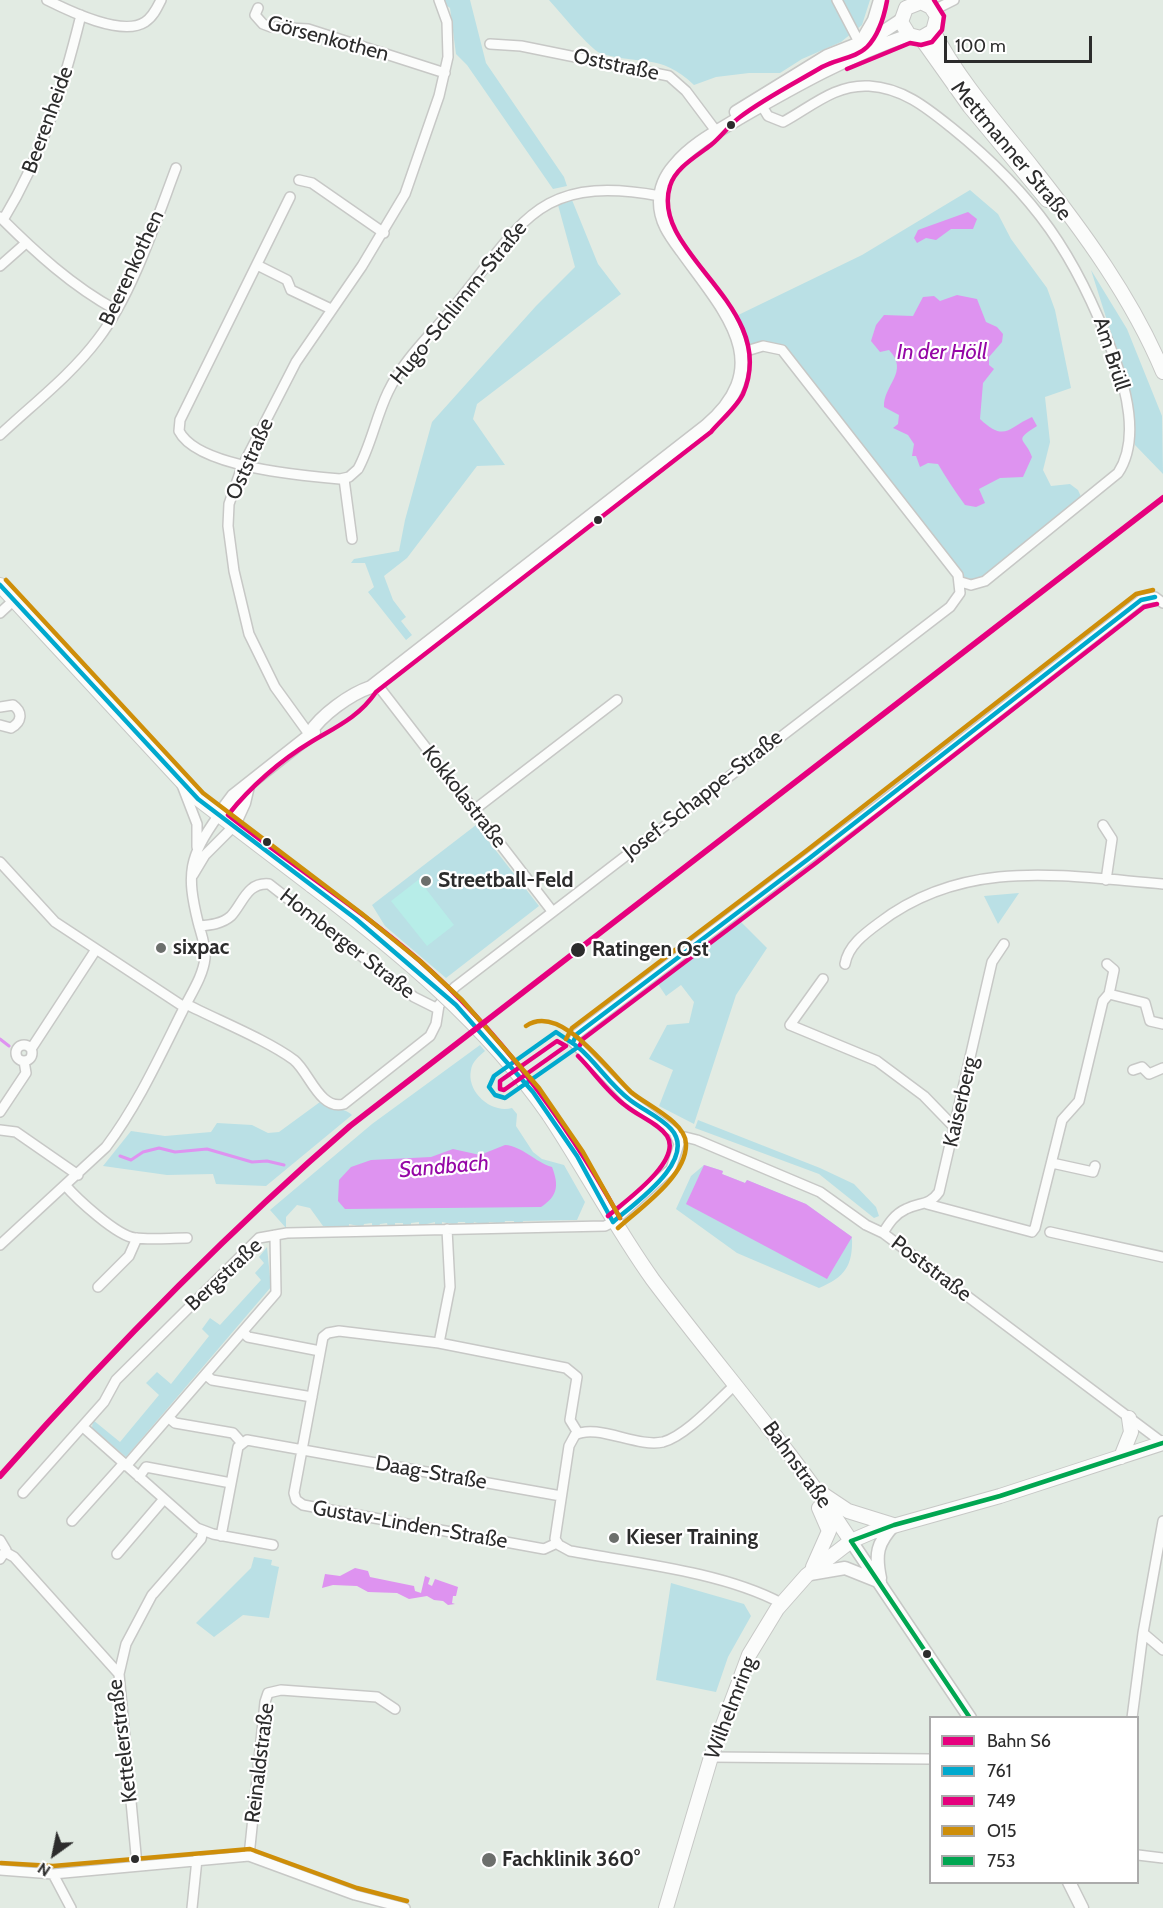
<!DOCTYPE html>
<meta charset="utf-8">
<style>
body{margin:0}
#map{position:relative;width:1163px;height:1908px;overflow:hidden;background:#e2ebe3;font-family:Cabin,sans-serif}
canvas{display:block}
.legend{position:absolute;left:929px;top:1716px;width:210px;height:168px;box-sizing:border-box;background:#fff;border:2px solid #ababab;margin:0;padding:8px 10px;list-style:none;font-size:18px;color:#2c2c2c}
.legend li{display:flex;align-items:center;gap:12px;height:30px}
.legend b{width:30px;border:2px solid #ababab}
.north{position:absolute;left:24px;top:1824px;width:60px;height:60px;-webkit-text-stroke:4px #fff;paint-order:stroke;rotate:213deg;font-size:16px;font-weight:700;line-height:24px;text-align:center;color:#2c2c2c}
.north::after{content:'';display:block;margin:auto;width:21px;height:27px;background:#2c2c2c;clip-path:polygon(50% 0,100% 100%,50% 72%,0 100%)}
.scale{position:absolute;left:944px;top:36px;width:148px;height:27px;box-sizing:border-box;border:3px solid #2c2c2c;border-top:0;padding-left:8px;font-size:18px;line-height:21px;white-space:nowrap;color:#2c2c2c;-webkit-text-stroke:4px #fff;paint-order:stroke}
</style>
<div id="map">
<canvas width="1163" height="1908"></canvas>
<ul class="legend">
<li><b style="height:8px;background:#e6007e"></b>Bahn S6</li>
<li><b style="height:8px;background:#00a9ce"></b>761</li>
<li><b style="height:8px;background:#e5007d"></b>749</li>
<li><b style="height:8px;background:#ce8e09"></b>O15</li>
<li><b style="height:8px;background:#00a651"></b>753</li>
</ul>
<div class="north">N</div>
<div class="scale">100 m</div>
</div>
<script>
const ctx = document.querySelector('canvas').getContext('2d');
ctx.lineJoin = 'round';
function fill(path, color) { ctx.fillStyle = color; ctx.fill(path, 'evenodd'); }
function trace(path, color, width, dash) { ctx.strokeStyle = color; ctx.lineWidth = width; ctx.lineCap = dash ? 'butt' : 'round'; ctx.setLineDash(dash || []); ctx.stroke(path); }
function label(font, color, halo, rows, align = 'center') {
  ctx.font = font + ' Cabin,sans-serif'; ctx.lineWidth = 4.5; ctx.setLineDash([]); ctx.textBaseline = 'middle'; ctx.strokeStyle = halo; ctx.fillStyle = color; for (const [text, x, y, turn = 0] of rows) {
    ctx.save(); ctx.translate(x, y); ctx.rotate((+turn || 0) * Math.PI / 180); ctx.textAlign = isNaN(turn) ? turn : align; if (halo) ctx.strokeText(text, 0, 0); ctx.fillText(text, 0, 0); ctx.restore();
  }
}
fill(new Path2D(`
 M439 0H470L486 63 564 177 567 186 553 189 467 65 456 54 450 8Z
 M549 0H870L862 25 841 42 802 59 780 73H749L716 77 694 85C660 52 639 66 600 53 591 50 558 10 549 0Z
 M970 190 998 214 1011 239 1047 288 1055 310 1071 388 1045 397 1050 442 1043 470 1051 486 1070 484 1078 490 1083 501 985 581 961 582 776 347 743 352 730 319 862 255Z
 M572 200 598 264 621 294 477 404 473 419 505 465 477 466 407 558 384 576 393 600 406 617 401 621 412 635 406 640 368 592 374 587 365 563H351L354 559 399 551 405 520 432 422 536 306 575 267 558 205Z
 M1091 270 1127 329 1162 416 1163 474 1135 445 1130 393Z
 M476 825 539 906 446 978 385 926 372 905Z
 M1019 893 998 924 984 896Z
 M741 922 767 948 736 995 694 1124 659 1106 673 1070 649 1059 667 1025 689 1023 694 1002 681 985 666 996 656 981Z
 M480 1045 485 1051C479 1056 472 1062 471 1070 466 1092 492 1114 512 1108L517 1114 516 1126 533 1152 542 1159 564 1165 585 1202 577 1220 523 1221 522 1225 514 1224V1221H505L504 1224 489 1222 488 1226 474 1222 473 1225H466L465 1222H458L457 1225 442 1222V1225L435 1226V1222L419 1226V1222L411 1223V1226L403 1227V1223H395V1227H388L387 1223 380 1224 379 1226 372 1227V1223L364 1224 363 1227 349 1224V1228L337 1229 323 1226 310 1208 297 1205 286 1217V1228L270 1210 372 1124Z
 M320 1102C332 1112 341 1105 352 1115L266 1186 216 1184 213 1174 167 1175 103 1166 131 1131 165 1136 211 1132 217 1123 252 1125 268 1133 279 1132Z
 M698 1120 820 1168 854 1184 876 1207 879 1216 874 1218 819 1174 695 1128Z
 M704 1165 723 1171 722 1174 745 1183 747 1180 806 1204 852 1237C853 1266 845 1277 819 1288L737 1253 676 1209 691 1176Z
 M267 1247 271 1287 126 1457 92 1428 93 1420 120 1442 159 1395 146 1383 157 1372 171 1384 209 1336 202 1329 210 1318 220 1325 261 1280 255 1273 264 1263 259 1257Z
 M254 1557 272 1560 271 1565 279 1567 269 1618 243 1615 214 1637 196 1623 251 1568Z
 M671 1583 744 1604 751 1616 728 1657 716 1692 656 1680Z`), '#bae0e5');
fill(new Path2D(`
 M427 873 434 882 426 889 454 925 427 946 391 901Z`), '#b7ede8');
fill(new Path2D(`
 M968 212 977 219 973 229H951L936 240 926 238 917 243 914 238 918 230Z
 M957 295 977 299 986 322 997 327 1003 334 1002 342 989 357V365L994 369 983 383 980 419C1005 443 1009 427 1032 417L1037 426C1012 442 1025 437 1032 457L1023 477 1000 478 979 489 985 503 976 507 965 505C955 491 946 478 938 464L928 463 920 467 916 456H912L914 444 908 435 893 428 898 424 899 415 884 407C883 385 910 372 889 350L880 352 871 341 876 325 884 315 913 316 923 297 934 296 940 301Z
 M505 1145C522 1146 535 1162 552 1167 559 1185 558 1196 541 1207L345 1209 338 1201 339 1180 351 1167 371 1160 431 1157 453 1149 480 1155Z
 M704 1165 723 1171 722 1174 745 1183 747 1180 806 1204 852 1237 827 1279 686 1204Z
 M355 1568 368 1571 370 1577 414 1586 415 1591 421 1593 425 1576 430 1578 428 1584 432 1586 435 1579 458 1587 456 1596H453L452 1603 455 1604 448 1605 443 1601 434 1600 427 1596 409 1599 397 1593 368 1592 357 1586 333 1585 322 1588 325 1574 340 1576Z`), '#de93f0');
trace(new Path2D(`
 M0 1039 9 1046
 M120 1156 131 1160 143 1152 159 1148 175 1152 207 1149 252 1162 267 1161 284 1165`), '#de93f0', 3);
const minor = new Path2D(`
 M47 0C69 11 122 37 145 22 153 17 157 8 161 0
 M837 0 860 44
 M258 8 255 15 263 24 271 27 308 29 445 73
 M934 10 954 0
 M490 44 521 46 669 76 686 91 716 131
 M759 101 768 116 783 122C811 107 835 84 869 86 903 88 927 108 952 128 1035 195 1076 255 1113 354 1126 388 1140 440 1118 473L985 581 971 585 961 582
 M299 180 312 183 384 233
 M290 197 180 420 179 431C197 467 303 476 340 479L349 477 358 469C371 445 376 417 388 392 404 358 434 332 457 303 524 220 540 174 660 196
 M0 217C35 252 72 286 116 310
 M3 220C42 156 63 88 81 15
 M257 265 287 280 291 290 331 309
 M0 266 26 243
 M0 435C33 404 71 375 98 339 132 295 156 221 176 168
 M344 479 352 539
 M0 613 14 600
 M376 683 552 911
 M0 707 13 705C23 712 22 722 11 728L0 725
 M309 734 275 687 249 634 234 571 228 526 229 504 242 467 296 362 362 266 405 194 439 96 448 57 447 22 439 0
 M182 785 197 824V847
 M474 810 617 700
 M1103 825 1112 839 1106 880
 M0 862 55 922 184 1007
 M193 875 205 855 233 827
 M199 926C210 925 222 924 231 916 243 903 247 882 269 884L414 997 438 1009
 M845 964C848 946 864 934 879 923 965 857 1063 876 1163 884
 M823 979 790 1025 877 1061 924 1096 955 1128
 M1109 994 1145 1003 1150 1021 1163 1024
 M186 1004C217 1020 267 1040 294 1060 309 1072 320 1111 344 1104L430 1036 436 1024 439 1005 455 987 950 607 960 593 958 575 782 350 763 346 743 352
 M16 1053a8 8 0 1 1 16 0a8 8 0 1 1-16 0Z
 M31 1049 95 951
 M1133 1070 1142 1067 1149 1074 1163 1068
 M0 1112 26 1073 24 1061
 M0 1130 16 1132 78 1175
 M677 1138 685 1137 697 1140 820 1192 866 1225 883 1233 1163 1443
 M1052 1163 1093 1172 1095 1166
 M65 1185C77 1199 117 1236 135 1238 152 1240 170 1238 187 1238
 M927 1204 1032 1232 1035 1228 1062 1120 1079 1101 1103 1001 1109 994 1114 970 1107 964
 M1050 1232 1163 1257
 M883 1233C889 1223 895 1214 906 1209 920 1202 929 1206 939 1192L992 962 1004 944
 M0 1245 106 1147C137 1106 159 1058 182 1012 190 995 203 977 205 958 206 945 201 934 198 922 186 873 189 857 218 816
 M98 1287 129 1256 137 1238
 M243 1332 248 1337 320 1351
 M439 1343 450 1287 447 1229
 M206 1375 212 1380 312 1397
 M736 1384C718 1400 686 1436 663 1442 637 1448 597 1423 575 1435L569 1446 555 1539 559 1545 570 1551C636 1563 723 1572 781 1603
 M169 1418 175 1423 233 1433 241 1442
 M83 1427 197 1528 213 1534 273 1545
 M126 1466 276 1293 275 1235
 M139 1477 146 1467 231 1483
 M23 1493 104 1402 116 1380 259 1238 287 1233 605 1226 613 1222 671 1169 679 1144 674 1132 627 1098 573 1042 577 1034 879 805 1141 600 1155 597 1163 603
 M72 1521 124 1463
 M221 1536 238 1447 247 1440 561 1496
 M0 1540 6 1550 0 1559
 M557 1543 544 1549 303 1505 296 1500 294 1493 323 1337 328 1333 339 1331 439 1343 566 1368 577 1377 570 1420 578 1433
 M5 1552 14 1557 119 1674 137 1865
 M117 1554 164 1499
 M153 1594 201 1539 203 1531
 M1143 1633 1163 1650
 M119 1674 126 1644 152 1595
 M1132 1718 1143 1633 1163 1521
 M711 1757 930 1759
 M1138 1855 1163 1858
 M249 1856 265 1702 268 1693 281 1690 377 1697 395 1709
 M0 1870 53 1874 249 1856 355 1895 405 1908
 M53 1874 71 1908
 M192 1908 197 1859`);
const tertiary = new Path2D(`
 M860 44 874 20 880 0
 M736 112 827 56 875 37 901 20
 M309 734C321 715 350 694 371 687L706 426C779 364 724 310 682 251 671 236 660 222 660 202 660 188 666 175 675 165 692 144 718 131 741 117 795 86 850 55 909 35
 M218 816 233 796 314 732
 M233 827 244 803 248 786
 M851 1541 970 1718
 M810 1574 845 1568 880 1582
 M880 1578C875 1554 877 1543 894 1525
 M1069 1882 1082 1908`);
const secondary = new Path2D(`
 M917 0 931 7 937 16 933 31 921 38 909 35 901 22 906 8 921 2
 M933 31C960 82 998 124 1033 168 1083 231 1132 298 1163 372
 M921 38 970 107 1047 200
 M0 585 198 799 312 886
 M549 1115C585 1169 615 1227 653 1280 719 1368 791 1449 851 1541
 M1121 1457 1131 1432 1129 1418
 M824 1495 848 1511 893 1525
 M813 1567 829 1531 819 1508
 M666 1908 711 1757 749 1655 777 1609 807 1575 851 1541 872 1532 1000 1496 1163 1443`);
trace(minor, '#c7c8c6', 12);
trace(tertiary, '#c7c8c6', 15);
trace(secondary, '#c7c8c6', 16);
trace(minor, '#fbfcfb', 9);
trace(tertiary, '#fbfcfb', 12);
trace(secondary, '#fbfcfb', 14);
const secondaryBridge = new Path2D(`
 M312 886C400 953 485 1023 549 1115`);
trace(secondaryBridge, '#c7c8c6', 16, []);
trace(secondaryBridge, '#fbfcfb', 14);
trace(new Path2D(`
 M0 585 198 799 356 919 456 1005 533 1092 577 1156 613 1222
 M556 1032 578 1047 505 1098 495 1095 489 1087 494 1076Z
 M573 1042 577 1034 811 857 1141 600 1155 597
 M578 1047C597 1063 610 1085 630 1100 643 1110 660 1117 671 1129 699 1160 632 1205 613 1222`), '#00a9ce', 4.5);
trace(new Path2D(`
 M847 69 910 43 921 45 932 42 942 30 944 16 934 0
 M557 1041 566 1046 504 1090 500 1089V1081Z
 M580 1045 583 1039 816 863 1144 607 1157 604
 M578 1056C594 1072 607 1092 626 1106 638 1116 658 1123 667 1136 683 1161 624 1202 608 1216
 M620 1218C567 1123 502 1034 420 961 359 908 291 865 228 815 250 787 281 760 311 742 336 727 359 717 376 692L711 432C720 421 737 407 743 394 781 306 649 254 670 186 675 168 697 156 711 145 722 136 729 125 740 117 765 98 795 83 822 67 836 59 856 58 867 47 879 35 884 17 887 1`), '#e5007d', 4.5);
trace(new Path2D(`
 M6 580 203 793 361 913 420 961 462 1000 539 1088 583 1152 620 1218
 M526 1026C561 1002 608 1071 631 1092 646 1105 686 1122 686 1144 687 1176 640 1208 618 1228
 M566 1039 572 1028 806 851 1136 594 1153 590
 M1 1863 53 1866 250 1849 357 1888 407 1901`), '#ce8e09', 4.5);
trace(new Path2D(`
 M851 1541 894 1525 1000 1496 1163 1443
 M851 1541 970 1718`), '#00a651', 4.5);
trace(new Path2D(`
 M0 1476C110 1352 225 1234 350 1126L1163 498`), '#e6007e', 6);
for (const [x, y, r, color] of [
 [731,125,5,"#2c2c2c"],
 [598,520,5,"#2c2c2c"],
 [267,842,5,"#2c2c2c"],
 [426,881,6,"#6c6f6c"],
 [161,948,6,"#6c6f6c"],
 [578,950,8,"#2c2c2c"],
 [614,1538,6,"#6c6f6c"],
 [927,1654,5,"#2c2c2c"],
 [135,1859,5,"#2c2c2c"],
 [489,1860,8,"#6c6f6c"]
]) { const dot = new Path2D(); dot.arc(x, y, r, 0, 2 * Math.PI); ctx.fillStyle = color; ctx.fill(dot); trace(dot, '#fff', 2); }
label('21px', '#2c2c2c', '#fff', [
 ["Görsenkothen",328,39,15],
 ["Oststraße",616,65,12],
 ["Beerenheide",48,120,-70],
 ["Mettmanner Straße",1011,151,50],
 ["Beerenkothen",132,268,-65],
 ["Hugo-Schlimm-Straße",459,303,-51],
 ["Am Brüll",1111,354,72],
 ["Oststraße",250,459,-66],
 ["Josef-Schappe-Straße",703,795,-38],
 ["Kokkolastraße",464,797,52],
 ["Homberger Straße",347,944,38],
 ["Kaiserberg",961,1102,-77],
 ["Poststraße",931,1269,37],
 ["Bergstraße",224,1275,-43],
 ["Bahnstraße",797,1465,54],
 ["Daag-Straße",431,1473,10],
 ["Gustav-Linden-Straße",410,1525,10],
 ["Wilhelmring",731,1708,-69],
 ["Kettelerstraße",123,1741,-97],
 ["Reinaldstraße",260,1763,-83]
]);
label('bold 21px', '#2c2c2c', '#fff', [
 ["Streetball-Feld",438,881],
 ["sixpac",173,948],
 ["Kieser Training",626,1538],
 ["Fachklinik 360°",502,1860]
], 'left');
label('bold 21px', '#2c2c2c', '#fff', [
 ["Ratingen Ost",592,950]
], 'left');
label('italic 22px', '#9507a6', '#fff', [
 ["In der Höll",942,353],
 ["Sandbach",444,1167,-5]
]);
</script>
